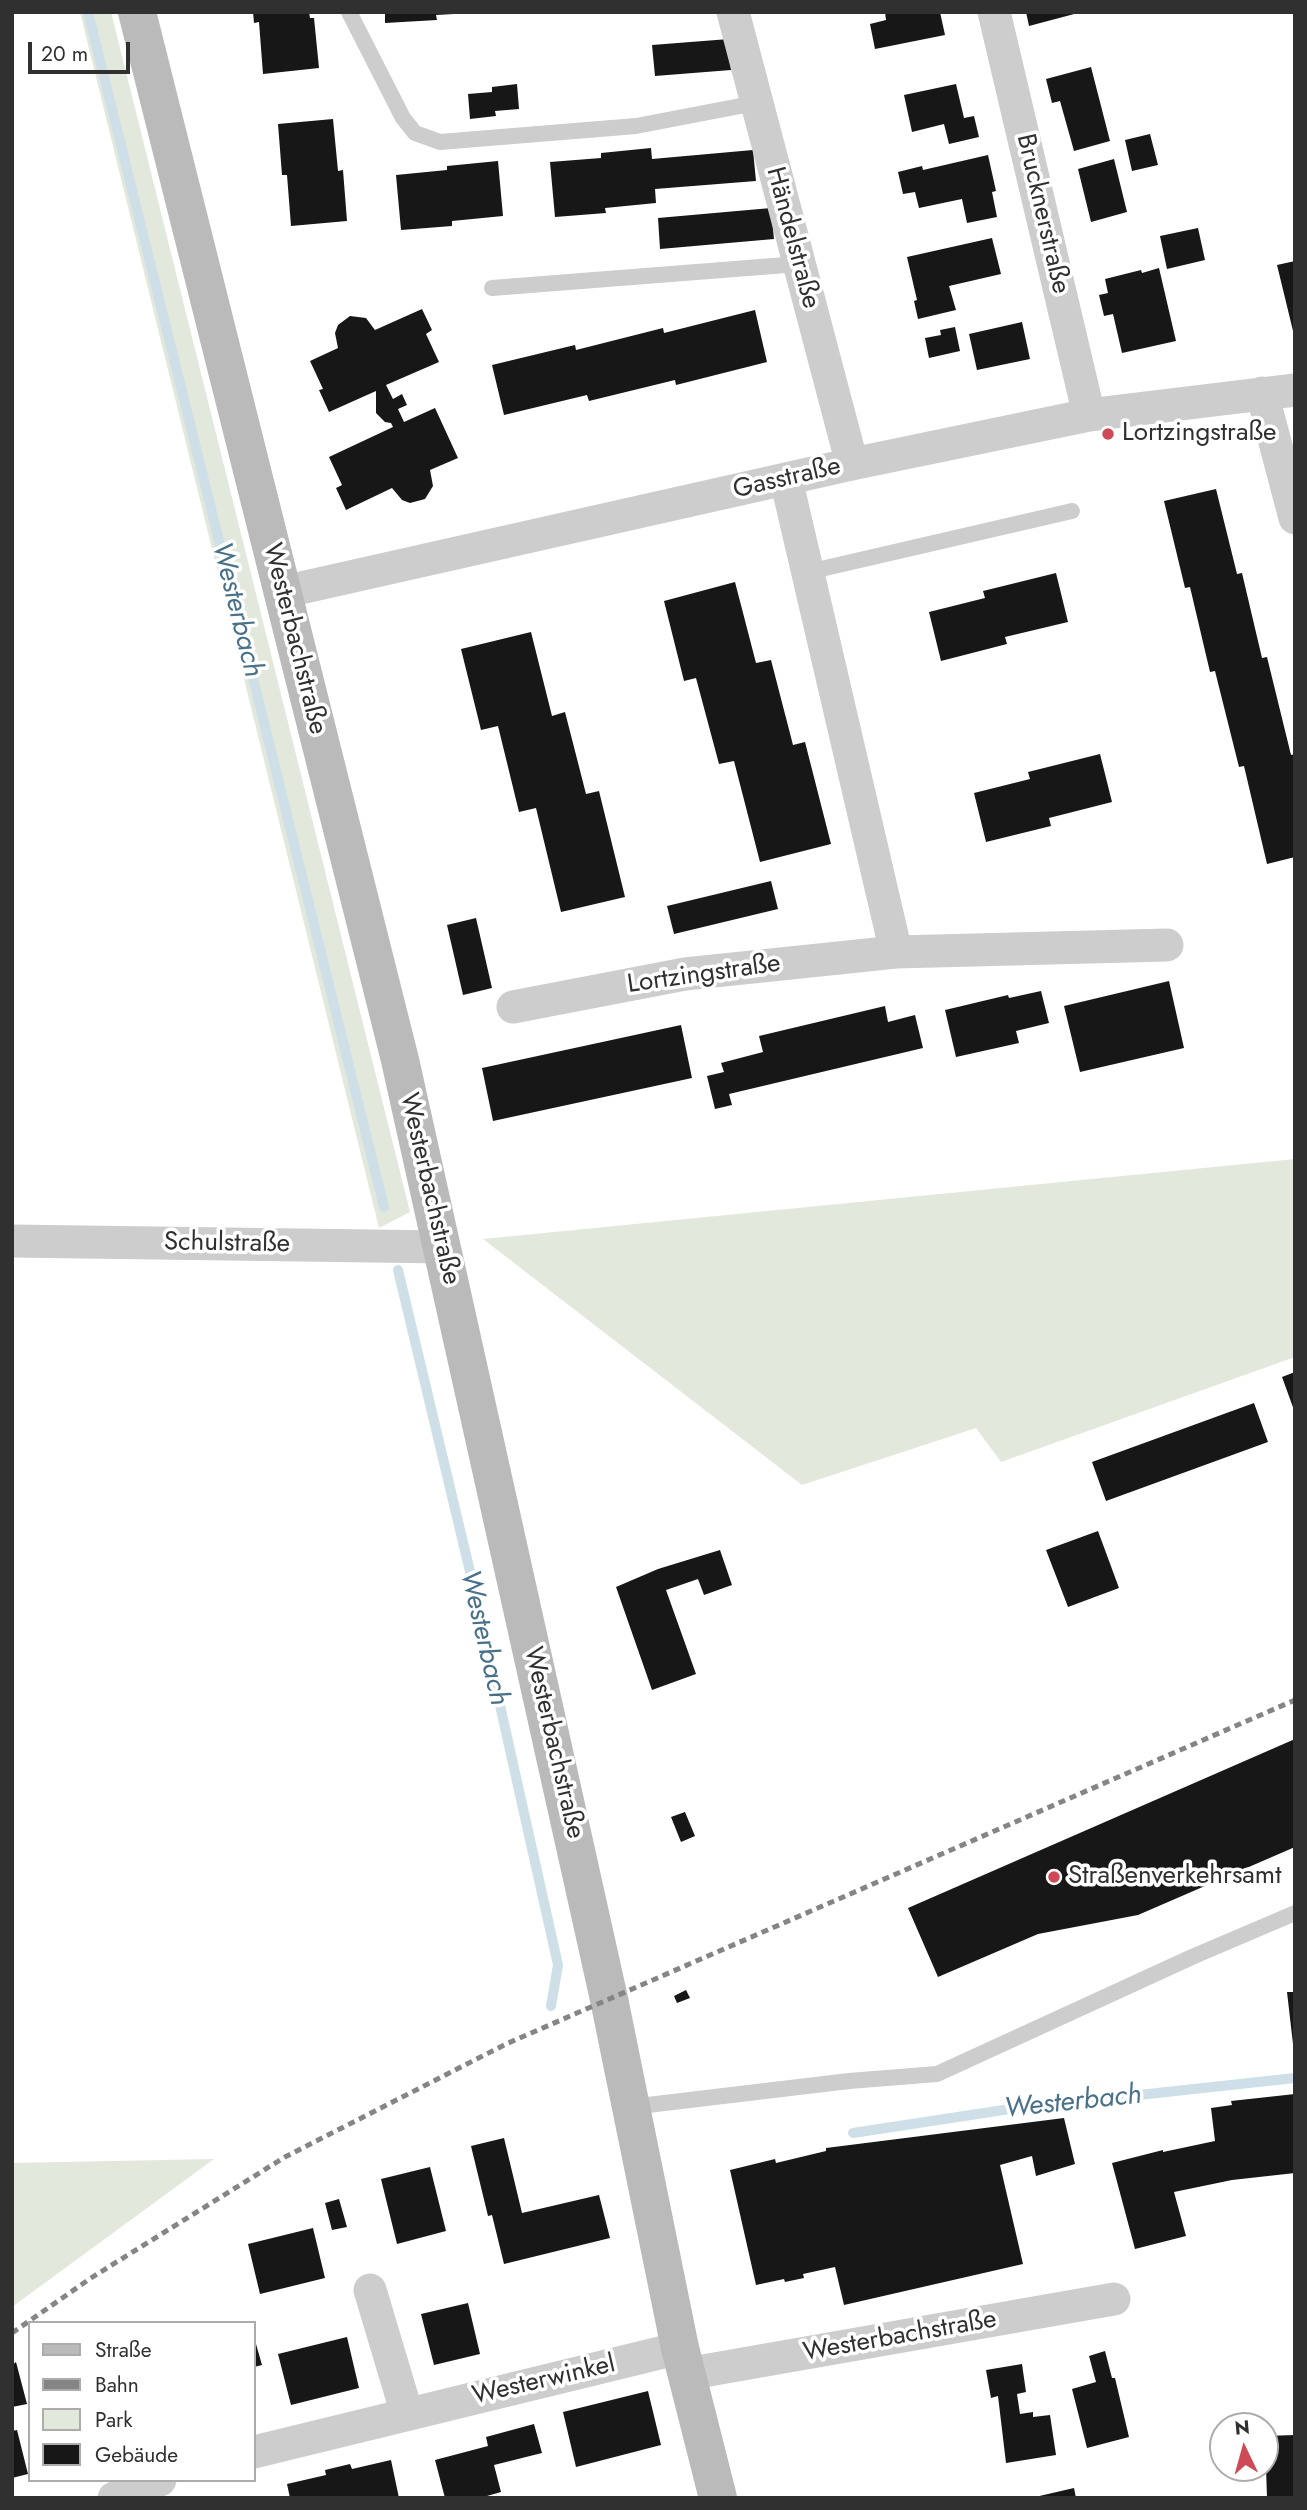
<!DOCTYPE html>
<meta charset="utf-8">
<style>
body{margin:0}
#map{position:relative;width:1307px;height:2510px;overflow:hidden;background:#fff;font-family:Jost,sans-serif}
canvas{display:block}
.frame{position:absolute;inset:0;border:14px solid #303030;pointer-events:none}
.legend{position:absolute;left:28px;top:2321px;width:228px;height:161px;box-sizing:border-box;background:#fff;border:2px solid #acacac;margin:0;padding:9px 12px;list-style:none;font-size:21px;color:#303030}
.legend li{display:flex;align-items:center;gap:14px;height:35px}
.legend b{width:35px;border:2px solid #acacac}
.north{position:absolute;left:1209px;top:2412px;width:70px;height:70px;box-sizing:border-box;background:#fff;border:2px solid #acacac;border-radius:50%;rotate:355deg;font-size:19px;font-weight:700;line-height:28px;text-align:center;color:#303030}
.north::after{content:'';display:block;margin:auto;width:24px;height:32px;background:#cf4a57;clip-path:polygon(50% 0,100% 100%,50% 72%,0 100%)}
.scale{position:absolute;left:28px;top:42px;width:102px;height:32px;box-sizing:border-box;border:4px solid #303030;border-top:0;padding-left:9px;font-size:21px;line-height:24px;white-space:nowrap;color:#303030;-webkit-text-stroke:5px #fff;paint-order:stroke}
</style>
<div id="map">
<canvas width="1307" height="2510"></canvas>
<div class="frame"></div>
<ul class="legend">
<li><b style="height:9px;background:#bababa"></b>Straße</li>
<li><b style="height:9px;background:#858585"></b>Bahn</li>
<li><b style="height:19px;background:#e3e8dd"></b>Park</li>
<li><b style="height:19px;background:#171717"></b>Gebäude</li>
</ul>
<div class="north">N</div>
<div class="scale">20 m</div>
</div>
<script>
const ctx = document.querySelector('canvas').getContext('2d');
ctx.lineJoin = 'round';
function fill(path, color) { ctx.fillStyle = color; ctx.fill(path, 'evenodd'); }
function trace(path, color, width, dash) { ctx.strokeStyle = color; ctx.lineWidth = width; ctx.lineCap = dash ? 'butt' : 'round'; ctx.setLineDash(dash || []); ctx.stroke(path); }
function label(font, color, halo, rows, align = 'center') {
  ctx.font = font + ' Jost,sans-serif'; ctx.lineWidth = 7; ctx.setLineDash([]); ctx.textBaseline = 'middle'; ctx.strokeStyle = halo; ctx.fillStyle = color; for (const [text, x, y, turn = 0] of rows) {
    ctx.save(); ctx.translate(x, y); ctx.rotate((+turn || 0) * Math.PI / 180); ctx.textAlign = isNaN(turn) ? turn : align; if (halo) ctx.strokeText(text, 0, 0); ctx.fillText(text, 0, 0); ctx.restore();
  }
}
fill(new Path2D(`
 M80 12H111L410 1212 379 1228Z
 M1295 1159V1357L1001 1462 976 1428 802 1485 483 1239Z
 M214 2159 12 2307V2163Z`), '#e3e8dd');
trace(new Path2D(`
 M88 12 384 1207
 M398 1270 472 1580 558 1965 551 2006
 M853 2133 1010 2109 1295 2078`), '#cfdfe8', 10);
fill(new Path2D(`
 M253 12H309L310 18H314L319 68 263 74 259 22 254 23Z
 M385 12H454V14L436 15 437 20 385 23Z
 M885 12H940L945 35 875 49 870 24 886 20Z
 M1026 12H1077L1078 13 1029 26Z
 M729 39 731 70 655 76 652 45Z
 M1091 67 1110 141 1074 151 1060 101 1052 103 1046 79Z
 M517 84 519 109 495 111 496 116 470 119 468 94 492 92V87Z
 M956 84 964 118 974 116 979 137 949 144 944 124 912 132 904 95Z
 M333 119 338 171 343 170 347 221 291 226 287 175H282L278 124Z
 M1150 134 1158 165 1132 171 1125 140Z
 M651 148 652 159 753 150 756 181 655 189 656 203 605 208 606 213 555 217 550 162 601 158V153Z
 M988 155 996 191 992 192 997 217 967 223 962 199 919 208 915 192 903 194 898 172 922 166 923 170Z
 M1114 159 1127 212 1091 222 1078 169Z
 M498 161 503 216 452 221V226L401 230 396 175 447 170V166Z
 M771 208 774 239 660 249 658 218Z
 M1198 228 1205 260 1167 269 1160 236Z
 M992 238 1001 274 949 286 956 310 918 319 914 301 917 300 907 257Z
 M1295 261V334L1294 335 1277 265Z
 M1159 268 1176 341 1122 353 1113 314 1104 316 1099 295 1108 293 1105 279 1141 270 1142 273Z
 M422 309 432 330 426 334 439 362 386 385 393 399 402 394 407 405 398 409 404 422 435 408 458 458 430 470 433 486 425 499 410 503 402 500 392 488 346 510 336 488 342 485 329 457 393 427 391 423 385 422 376 413V391L329 412 319 390 323 389 310 361 338 348 335 333 338 325 350 316 366 318 375 330Z
 M755 310 767 362 676 385 675 380 589 401 587 395 504 415 492 365 575 345 576 350 663 328 664 333Z
 M1022 322 1030 359 977 370 969 334Z
 M955 327 960 351 929 358 925 338 941 335 940 330Z
 M1216 489 1237 574 1242 573 1262 658 1267 657 1291 755 1295 754V857L1267 864 1244 766 1239 767 1215 671 1210 672 1190 587 1185 588 1164 501Z
 M1056 573 1068 622 1005 637 1007 644 941 661 929 612 985 598 983 591Z
 M735 582 756 663 771 660 793 745 805 742 831 844 760 862 734 761 719 764 696 678 684 681 664 601Z
 M531 632 552 716 565 712 586 794 599 791 625 897 561 912 536 808 519 812 498 726 481 730 461 649Z
 M1100 754 1112 802 1049 818 1051 826 986 842 974 793 1030 779 1028 772Z
 M771 881 778 909 674 934 667 906Z
 M476 918 492 988 463 995 447 925Z
 M1169 981 1184 1048 1080 1072 1064 1006Z
 M1041 991 1049 1023 1016 1031 1019 1043 956 1057 945 1010 1008 995 1009 998Z
 M885 1006 888 1022 915 1015 923 1048 729 1094 732 1105 715 1109 707 1076 724 1072 721 1063 763 1052 759 1036Z
 M681 1025 692 1078 493 1121 482 1068Z
 M1295 1372V1410H1294L1282 1377Z
 M1254 1403 1268 1442 1106 1501 1092 1462Z
 M1098 1531 1119 1588 1068 1607 1046 1550Z
 M720 1550 732 1585 704 1595 698 1579 666 1590 696 1674 652 1690 616 1587 658 1569Z
 M1295 1739V1847L1138 1915 1038 1934 938 1977 908 1908Z
 M685 1812 695 1836 681 1842 671 1817Z
 M686 1990 690 1998 677 2003 674 1996Z
 M1287 1992H1295V2044H1293Z
 M1295 2094V2173L1232 2180 1174 2192 1186 2236 1135 2249 1112 2163 1163 2150V2152L1215 2141 1211 2108 1232 2105 1231 2101Z
 M1064 2118 1075 2164 1036 2176 1032 2156 1000 2165 1023 2264 844 2305 835 2267 803 2274 804 2278 785 2282 784 2279 756 2285 730 2170 775 2159 776 2163 826 2151V2148Z
 M504 2138 522 2213 599 2195 610 2238 504 2264 492 2215 488 2216 471 2146Z
 M430 2167 446 2231 397 2244 381 2179Z
 M339 2199 347 2227 332 2230 325 2203Z
 M313 2228 325 2278 260 2294 248 2244Z
 M468 2303 480 2354 434 2365 421 2314Z
 M254 2337 262 2365 254 2367Z
 M347 2337 359 2388 291 2405 278 2354Z
 M1105 2351 1112 2378H1115L1129 2437 1087 2448 1072 2389 1096 2382 1089 2356Z
 M16 2362 27 2404 12 2407V2365Z
 M1022 2364 1026 2392 1017 2394 1020 2414 1033 2412V2417L1050 2415 1056 2455 1006 2463 998 2396 991 2398 986 2370Z
 M648 2391 661 2445 576 2467 563 2412Z
 M534 2424 542 2453 494 2465 501 2492 480 2498H445L435 2460 488 2446 486 2437Z
 M17 2430 28 2474 12 2478V2431Z
 M1295 2435V2498H1267L1265 2436Z
 M391 2460 399 2498H290L287 2484 326 2475 325 2470 350 2464 352 2469Z
 M1074 2488 1076 2498H1035V2497Z`), '#171717');
trace(new Path2D(`
 M349 12 403 118 415 133 440 142 636 126 756 103
 M492 288 799 264
 M808 572 1072 511
 M631 2107 849 2081 937 2074 1192 1957 1295 1913`), '#cdcdcd', 16);
trace(new Path2D(`
 M733 12 852 464
 M994 12 1089 415
 M1262 393 1295 518
 M786 479 896 952
 M283 592 852 464 1089 415 1295 390
 M513 1007 685 974 896 952 1167 945
 M12 1241 443 1247
 M370 2290 407 2414
 M686 2374 1114 2299
 M254 2452 680 2348
 M114 2498 160 2480`), '#cdcdcd', 33);
trace(new Path2D(`
 M137 12 400 1060 609 1999 680 2348 718 2498`), '#bababa', 38);
trace(new Path2D(`
 M12 2333 91 2278 285 2157 506 2044 1295 1700`), '#858585', 5, [7, 5]);
for (const [x, y, r, color] of [
 [1108,434,7,"#cf4a57"],
 [1054,1877,7,"#cf4a57"]
]) { const dot = new Path2D(); dot.arc(x, y, r, 0, 2 * Math.PI); ctx.fillStyle = color; ctx.fill(dot); trace(dot, '#fff', 2.5); }
label('26px', '#303030', '#fff', [
 ["Brucknerstraße",1042,214,77],
 ["Händelstraße",792,238,75],
 ["Gasstraße",787,479,-13],
 ["Westerbachstraße",294,639,76],
 ["Lortzingstraße",704,975,-8],
 ["Westerbachstraße",429,1189,77],
 ["Schulstraße",227,1244,1],
 ["Westerbachstraße",553,1743,77],
 ["Westerbachstraße",900,2337,-10],
 ["Westerwinkel",544,2381,-13]
]);
label('26px', '#303030', '#fff', [
 ["Lortzingstraße",1122,434],
 ["Straßenverkehrsamt",1068,1877]
], 'left');
label('italic 28px', '#487189', '#fff', [
 ["Westerbach",236,610,76],
 ["Westerbach",483,1638,77],
 ["Westerbach",1073,2103,-6]
]);
</script>
